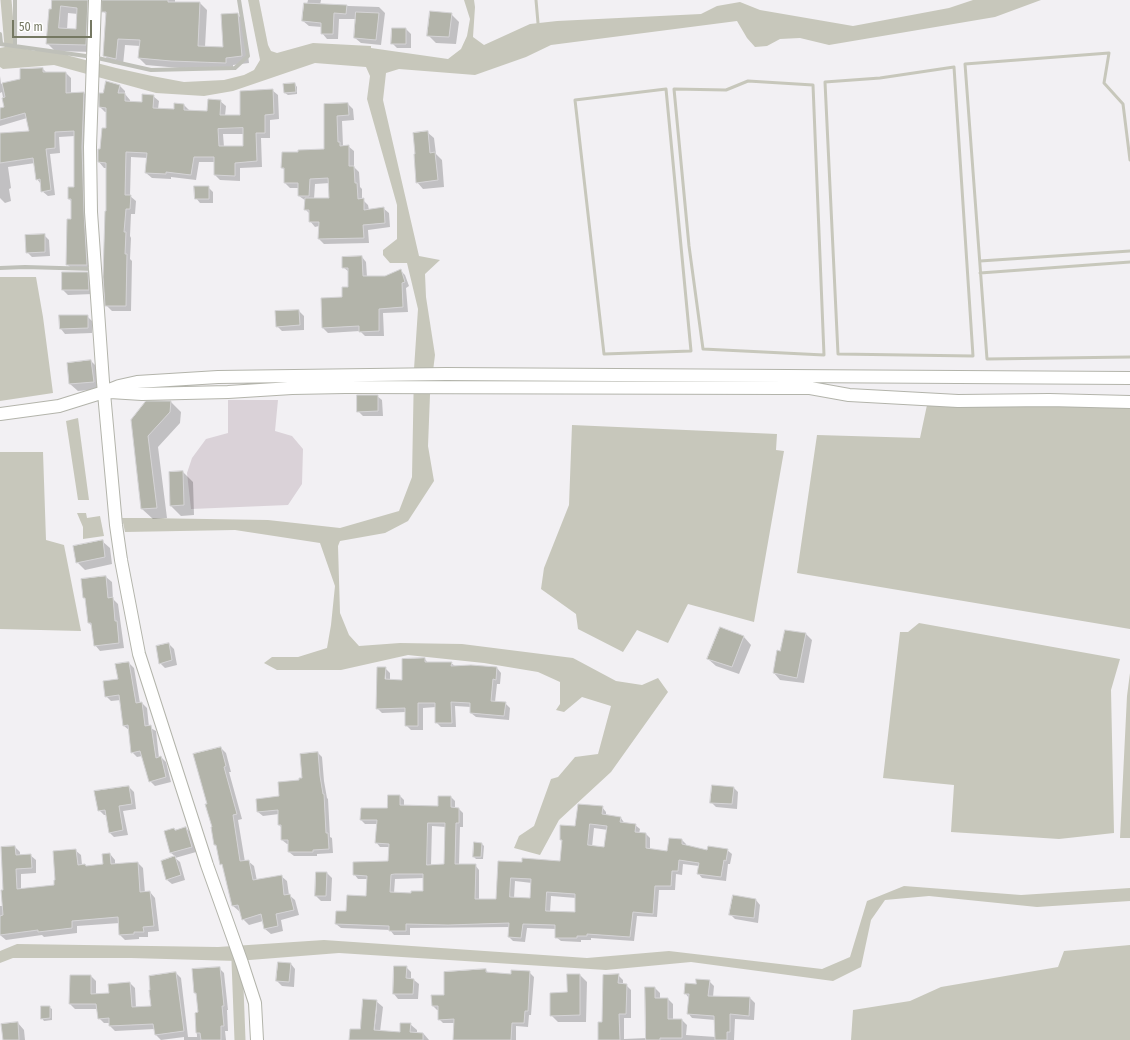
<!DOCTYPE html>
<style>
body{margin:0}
#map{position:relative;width:1130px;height:1040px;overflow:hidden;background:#f2f0f3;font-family:"Fira Sans Condensed",sans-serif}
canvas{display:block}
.scale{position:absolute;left:12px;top:20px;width:80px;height:18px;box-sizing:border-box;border:2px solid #757862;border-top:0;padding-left:5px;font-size:12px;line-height:14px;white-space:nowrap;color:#757862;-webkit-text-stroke:3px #fff;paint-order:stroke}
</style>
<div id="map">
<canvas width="1130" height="1040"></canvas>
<div class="scale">50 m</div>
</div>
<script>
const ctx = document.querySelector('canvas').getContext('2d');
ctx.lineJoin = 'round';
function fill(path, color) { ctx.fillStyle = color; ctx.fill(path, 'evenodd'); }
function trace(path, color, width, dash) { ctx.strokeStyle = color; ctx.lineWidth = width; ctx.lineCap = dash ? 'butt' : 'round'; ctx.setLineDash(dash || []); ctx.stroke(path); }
fill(new Path2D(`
 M228 400H278L275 431 292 436 303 449 302 484 288 505 191 509 187 473 192 458 206 439 228 433Z`), '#dad2d8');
fill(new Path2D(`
 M248 0H259L268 45 271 51 277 53 313 43 371 46V48L448 59 461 49 467 36 470 19 464 0H474L475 7 473 37 484 45 530 24 557 21 701 14 717 6 740 2 760 10 853 26 949 8 973 0H1041L995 17 829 45 800 38 780 39 767 46 755 47 747 38 737 21 551 45 526 57 475 75 399 69 386 73 383 100 419 256 440 260 425 274 426 297 435 355 430 395 428 446 434 481 408 521 385 533 340 541 338 546 340 613 349 635 359 646 400 643 462 644 573 658 616 681 642 685 658 678 668 692 611 772 559 820 540 855 514 848 519 836 534 826 551 779 558 777 575 757 598 754 611 706 582 697 564 712 556 710 560 704V682L538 672 484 663 408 655 341 670H277L264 663 272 657H298L327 648 331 625 335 586 320 543 235 530 125 532 122 518H145L268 520 340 528 399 511 412 477 414 369 418 309 407 263H390L383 255V250L397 239V205L367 99 370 76 366 67 315 63 233 91 204 96 156 93 54 65 3 69 0 67V48L10 46 36 51H59L70 56 116 68 152 76 184 82 224 80 244 75 254 70 260 60Z
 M0 277H36L43 317 53 393 0 401Z
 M927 405 1130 407V629L797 573 817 435 920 438Z
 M78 418 89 500H78L66 421Z
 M572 425 777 434 776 450 784 451 754 622 688 604 668 643 637 630 623 652 578 629 576 614 541 589 544 568 569 505Z
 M0 452H43L46 540 64 545 81 631 0 629Z
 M77 513H86L87 518 100 516 104 536 83 539V527Z
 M919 623 1120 659 1111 690 1114 833 1059 839 951 832 954 785 883 778 900 632H908Z
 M1130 673V838H1120L1127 696Z
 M904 886 1021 895 1130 888V901L1037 907 929 896 885 900 871 920 861 967 833 981 691 962 606 970 339 953 237 961 131 958H13L0 963V951L17 944 218 947 324 940 587 958 669 951 822 969 850 957 867 901Z
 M1130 945V1040H851L853 1010 910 1001 941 987 1058 967 1064 951Z`), '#c7c7bb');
fill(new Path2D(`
 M53 0H101L93 52 55 51 48 44ZM68 13 78 14 77 31 67 30Z
 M103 0H175V3H200L207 10 205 47 224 48 237 14 244 21 249 63 233 65V70L179 68 146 65 139 58 140 46 125 45 123 65 111 63 104 55 107 15 103 11Z
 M308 0H321L320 5 379 7 385 13 381 45 361 43 355 38 357 19H339L338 39H327L322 33V27L309 26 303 21Z
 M451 14 459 22 456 44 436 43 429 36Z
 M393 29H406L411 34V48H397L392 43Z
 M43 69 47 73H66L71 78V93H84L89 98 92 270 72 269 67 264 72 220V202L68 198 75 188V136L59 137 60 153 50 154 55 195 48 196 42 191 41 184 37 179 35 163 8 167 11 188 9 189 11 201 5 203 0 198V134L30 132 27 118 0 126V109L5 108 2 92 0 93V76L1 84 21 80Z
 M107 83 120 86 125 91V94L130 100V102L143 103 153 96 159 101 158 109 175 110 184 105 189 110 208 112 220 101 226 106 225 116H241L272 90 278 95 279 119 270 120V138H261L262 167 240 168V181L220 180 215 175V162H199L196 180 171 177V179L152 178 146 173 148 158 131 157 130 196 136 201 135 214H131L130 236 131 238 130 259 132 261 131 311H112L106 305 107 168H104L99 162 107 129V112H105L100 107ZM223 134H244V147H224Z
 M295 84 297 87V94L288 95 285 93Z
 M348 104 353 109 354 120 342 121 343 146H348L354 151V167L359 172 360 187 362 189V199L368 205 369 210 383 208 389 213 390 227 368 230 369 243 324 244 319 239V226L315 227 310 221V214L305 209 306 201 299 196V188H290L285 183V170L282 168 325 150V105ZM330 183V199H314L315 184Z
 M427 132 434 138 436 154 442 160 444 187 423 189 417 182Z
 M208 187 213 192V203H200L196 198Z
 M44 235 49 240 50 256 32 257 27 252Z
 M362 257 366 262 367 277H386L400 270 405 275 409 286 406 288 408 312 383 313 384 336H365L360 331 328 333 323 328 322 299 343 298 349 288V272L343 267Z
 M87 273 92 278 93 294 68 295 63 290Z
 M299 311 304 316V330L282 331 277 326Z
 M87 316 92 321V333L65 334 61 329Z
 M91 361 99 369 101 389 78 391 70 384Z
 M377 396 382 400 383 416H363L358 411Z
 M171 402 181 412 180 423 158 447 167 518 153 519 142 509 132 421Z
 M183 472 193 482 194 515 181 516 171 506Z
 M102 541 110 548 112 564 85 570 77 562Z
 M106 577 112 582 113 599 118 604 124 648 100 651 95 645 93 627 89 623 86 599 84 597Z
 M806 634 812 640 804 683 780 680 774 673 778 652H781Z
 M744 637 751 645 739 674 716 666 708 659Z
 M169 644 174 649 177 665 165 668 160 663Z
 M425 659 428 663H451L455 666H471L497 668 501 673 500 684H497L495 702 505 703 510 708 509 720 476 717 471 713V707L455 706 456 727H441L436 722V707L423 708V730H411L406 725V712L382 713 377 708 378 668H385L390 673V680L403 681V660ZM384 671H386V684H384Z
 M129 663 134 668 140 703H142L147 708 149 727 156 731 159 758 161 757 166 762 171 782 155 786 150 781 142 756 137 757 132 752 129 730 124 726 121 700 111 701 106 696 119 680Z
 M221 748 226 753 231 772H229L242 819 238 820 245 862 248 861 254 866 257 881 281 876 287 881 289 895 295 900 299 915 281 920 283 931 271 934 265 929 263 921 249 925 243 919 241 911H239L233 906 218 848 215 845 213 827 208 804Z
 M318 753 322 757 324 781 327 798 328 799 330 837 332 838 333 853 317 854V856H294L289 852V844H287L282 840V828L279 825V814L263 816 258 812 280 797 303 779Z
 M129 787 134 792 136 809 123 811 128 835 114 837 109 832 107 815H104L99 810Z
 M733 787 738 792 737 809 716 807 711 802Z
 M400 796 404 800V806L439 807 451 797 455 801V808L459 809 463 813V827H460L459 865H475L479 870V900L497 901 499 862 523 864 561 862 562 841 561 840 602 807 606 812V816L621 818 625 824 635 825 640 829 639 834H646L650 838V849L668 852 682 840 686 844V846L708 851 727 850 732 854 730 864H728L726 881 702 878 698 873 699 866 683 864 682 875 676 874 675 890H659L657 917 637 916 634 941 591 938V940H581V942L561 941 556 937V929L527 928 525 942 513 941 509 937 510 927 410 928V935H394L390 930 341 928 336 924 347 912 367 897 368 879H358L354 874 389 862V847H380L376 842 378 824H365L361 820 388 809ZM432 826 446 827 445 865 431 866ZM594 828 608 830 605 848 592 847ZM424 878V892L412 894 394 893 395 879ZM515 881 532 883 531 899 514 898ZM551 896 576 898V913L550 912Z
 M186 828 191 833 196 852 175 858 180 862 185 880 172 884 167 880 162 862 176 857 171 853 176 831Z
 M482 844 484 846 483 859H476L474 857Z
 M15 847 20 852V856L30 855 36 860V873L21 874V889L55 886 75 850 81 855 82 865H85L87 867 104 865 110 854 115 860V865L138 863 143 868 145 893 150 892 155 898 159 931 148 932V937H139V939L125 940 120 935V923L77 926V933L44 937 42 935 6 940 0 935V906H4Z
 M327 873 332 878 331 901H321L316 896Z
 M756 900 760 905 758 923 735 919 730 914Z
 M291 964 295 969 294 987 282 986 277 981Z
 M406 967 411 972V979L414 980 419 984 418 999H398L394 994Z
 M219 968 224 973 228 1010H227L228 1031H225L226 1040H184V1037L161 1040 156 1035 155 1029 115 1031 110 1026V1023H104L99 1018 98 1009H75L70 1004 91 976 96 981V995L110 994 130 983 135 988 136 1008 152 1007 176 973 181 978 188 1037H197L196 1014 200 1013 198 996 195 993Z
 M486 970 489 974 512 975 529 972 534 977 531 1015H529L528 1027 516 1026V1040H454L455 1023H443L439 1019V1010H437L433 1006 445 996Z
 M580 975 587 982 586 1022H558L551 1015Z
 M618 975 623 980V985H626L631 990V1018H624V1039L647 1038 655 988 660 993V999H668L673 1004V1020H682L687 1025 686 1035 716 1037 715 1020 692 1018 688 1013 689 998 685 993 697 985 709 981 714 986 713 997 750 998 755 1003 754 1020 735 1019 734 1040H599Z
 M376 1001 383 1007 380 1032 401 1033 410 1024 417 1030V1033H423L429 1040H350L361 1030ZM375 1005H377L374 1035H372Z
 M49 1007 52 1009V1020L44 1021 42 1018Z
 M18 1023 24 1030 25 1040H4Z`), '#0003');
trace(new Path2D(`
 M536 0 538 23
 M954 67 973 356 838 354 825 82 880 78Z
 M748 81 813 85 824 355 703 349 689 246 674 89 726 90Z
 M666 89 691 351 604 354 575 100Z
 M1130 160 1123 104 1104 83 1109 53 965 64 987 359 1130 357
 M980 261 1130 251
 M980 273 1130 262`), '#c7c7bb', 3);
trace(new Path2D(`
 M6 0 10 46
 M237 961 240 1040`), '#c7c7bb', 11);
const building = new Path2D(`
 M52 0H88L86 45 46 44 49 9H51ZM61 6 77 8 76 29 59 28Z
 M102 0H168V2H200L198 46 223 47 221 14 238 13 242 56 226 58V63L171 61 138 58 140 40 118 39 116 59 103 56 106 12H102Z
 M304 3 347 5 346 14 334 13 333 34H321V23L302 21Z
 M430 11 452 13 449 37 427 36Z
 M356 12 379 13 376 40 354 38Z
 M392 28H406V44H391Z
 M43 68V72H66V93L84 92 82 147 84 212 87 265H66L67 219H71V199H68V187H74V131L55 132V148L46 149 51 190 41 192 40 179 36 180 33 158 0 163V133L29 131 25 113 0 120V108L4 107 2 98 5 97 2 83 20 79V69Z
 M106 81 120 85 118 93H125V101L142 102V94L154 95 153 108 174 109V103L184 104V110L207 111 208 99 221 100 220 115H240V91L273 89 274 114 265 115V133H256L257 161 235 163V176L214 175V157H194L191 175 166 172V174L145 173 147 153 126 152 125 195H131L130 209H126L124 232H126L125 254H127L126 306H105L103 277 105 211H106V163L98 162V149H100L102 128H106V108L99 107V93H103ZM243 128V146H219L218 129Z
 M295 83 296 92 284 93 283 84Z
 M348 103 349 115 337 116 338 142H340V146L349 145V166H354L355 183H357L358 199 364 198V210L384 207 385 223 363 225 364 238 318 239 319 222H309V210H304L305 198H329L328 178 310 179 309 196H298V183H284V168H281L282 152H298V150L324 149V104Z
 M428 131 430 153 435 152 438 180 416 183 414 154H415L413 133Z
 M194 186H209V199H195Z
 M45 234V252L26 253 25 235Z
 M362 256 363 276H385L401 269 405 282 402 283 403 307 379 309V331L359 332V326L322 328 321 298 342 297V287H348V268H342V257Z
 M62 272H88L89 290H62Z
 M299 310 300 325 276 327 275 311Z
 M59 315H88V328L60 329Z
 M91 360 94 382 69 384 67 363Z
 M357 395H378V411L357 412Z
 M146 401H171L170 412 148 436 157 508 141 509 131 420Z
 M183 471 184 505 170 506 169 472Z
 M103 540 105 557 76 563 73 546Z
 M106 576 108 598 113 597 115 621H117L119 643 94 646 91 623H88L85 598H83L81 579Z
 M720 627 744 636 732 667 707 659Z
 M785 630 806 633 797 678 773 673 777 650 780 651Z
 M169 643 172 660 159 664 156 646Z
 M425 658V662H452L451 666 471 665 497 667 496 680 493 679 491 701 506 702 504 716 470 713V703L451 702 452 723H435V703H418V726H405V708L376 709 377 667H386L385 679 402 680V659Z
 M129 662 136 703 142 702 145 726 151 725 156 758 161 756 166 777 149 782 140 751 131 753 128 725 123 726 119 695 105 697 103 681 118 679 115 664Z
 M221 747 226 766 224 767 237 814 233 815 240 861 249 860 253 880 282 875 284 895 290 894 294 910 276 914 278 926 264 929 261 914 242 920 238 905 232 906 222 864 220 865 216 845H214L211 827H212L205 804H207L193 754Z
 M318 752 320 776 323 794H324L326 833H328L329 849 313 850V852H288V840H281V825H278V810L257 812 256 799 279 796 278 782 299 780V778H302L300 754Z
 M712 785 734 787 732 804 710 803Z
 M129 786 132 804 119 806 123 830 109 833 105 810 98 811 94 791Z
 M388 795H400V805L438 806V796H451V807L459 808V823H456L455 864H476L475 899H496L498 861 522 862V858L560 861 562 840H560V825L575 826 578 804 603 806 602 814 621 817 620 822 636 824 635 832 646 833V848L667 851 669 838 682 839V844L707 850 708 846 728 849 726 861 724 860 721 877 697 874 699 863 679 860 678 871H672L671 886H655L653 914 633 912 630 937 587 934V936H577V938H555V925L523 924 521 938 508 937 509 923 448 925 406 924V931H389V926L335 924 336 911H346L347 895 366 896 367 876 353 875V862L388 861 389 844 375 843 377 820H360L361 808H387ZM428 823H445L444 864 427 865ZM590 824 607 826 604 847 588 845ZM395 874H423V891H411V893L390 892 391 875ZM511 878 531 879 530 898 510 897ZM547 892 575 894V912L546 911Z
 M186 827 192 847 170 853 164 831 174 828 175 830Z
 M474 842 482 843 481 857H473Z
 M15 846 16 855 31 854 32 868 16 869 17 889 54 885V880H55L53 851 76 849 78 865 85 864 86 866 103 864 102 854 110 853 111 864 138 862 140 892 150 891 154 926 143 927 144 932H134V934L119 935 118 917 72 921V928L38 932V930L0 935V916L3 915 1 890H3L1 847Z
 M175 856 181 875 166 880 161 861Z
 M316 872H327L326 896H315Z
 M733 895 756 899 754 918 729 915Z
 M278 962 291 963 289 982 276 981Z
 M394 966H407L406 978 414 979 413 994H393Z
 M220 967 224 1006H222L224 1026H221V1040H201L200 1033H196L195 1013 198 1012 196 993H194L192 969Z
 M486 969V972L511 974V970L530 971 528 1011H525L524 1023H512L511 1040H453L454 1019 438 1020V1006H432L431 995H444V972Z
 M176 972 184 1031 155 1035 153 1024 109 1026V1018L98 1019 96 1004H69L70 975H91V994L109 993 108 984 130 982 132 1007 151 1006 149 990H150L149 976Z
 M567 974H580V1015L550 1016V993L567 992Z
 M619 974 618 983 627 984 626 1014H619L620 1040H598V1022H602L603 975Z
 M696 979 710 980 708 996 750 997 749 1016 730 1014V1032H727V1040H715L714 1016 687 1014 689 994H684L685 983 696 984Z
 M645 987H655V998H668V1019H682V1038H660V1040H646Z
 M363 999 377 1000 374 1030 400 1032V1023H411L410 1032 423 1033V1040H349L350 1029H360Z
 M41 1006H50V1018L41 1019Z
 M18 1022 19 1040H3L1 1024Z`);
fill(building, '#b3b4aa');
trace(building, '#d4d3d5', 1);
const secondary = new Path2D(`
 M95 0 90 147 91 212 103 382 116 525 121 560 139 654 207 865 242 963 255 1003 257 1040
 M110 392 142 394 228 392 292 388 345 387 787 388H810L849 395 958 401 1049 400 1130 402
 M0 414 59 406 104 392 119 386 137 382 218 377 446 374 1130 378`);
trace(secondary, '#b3b4ab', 14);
trace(new Path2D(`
 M15 0V45
 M0 34 1 43
 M0 44 93 57 151 70 235 68 248 56 239 0
 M0 268 25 267 94 269`), '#bfc0b9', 4);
trace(secondary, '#fff', 12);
</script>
